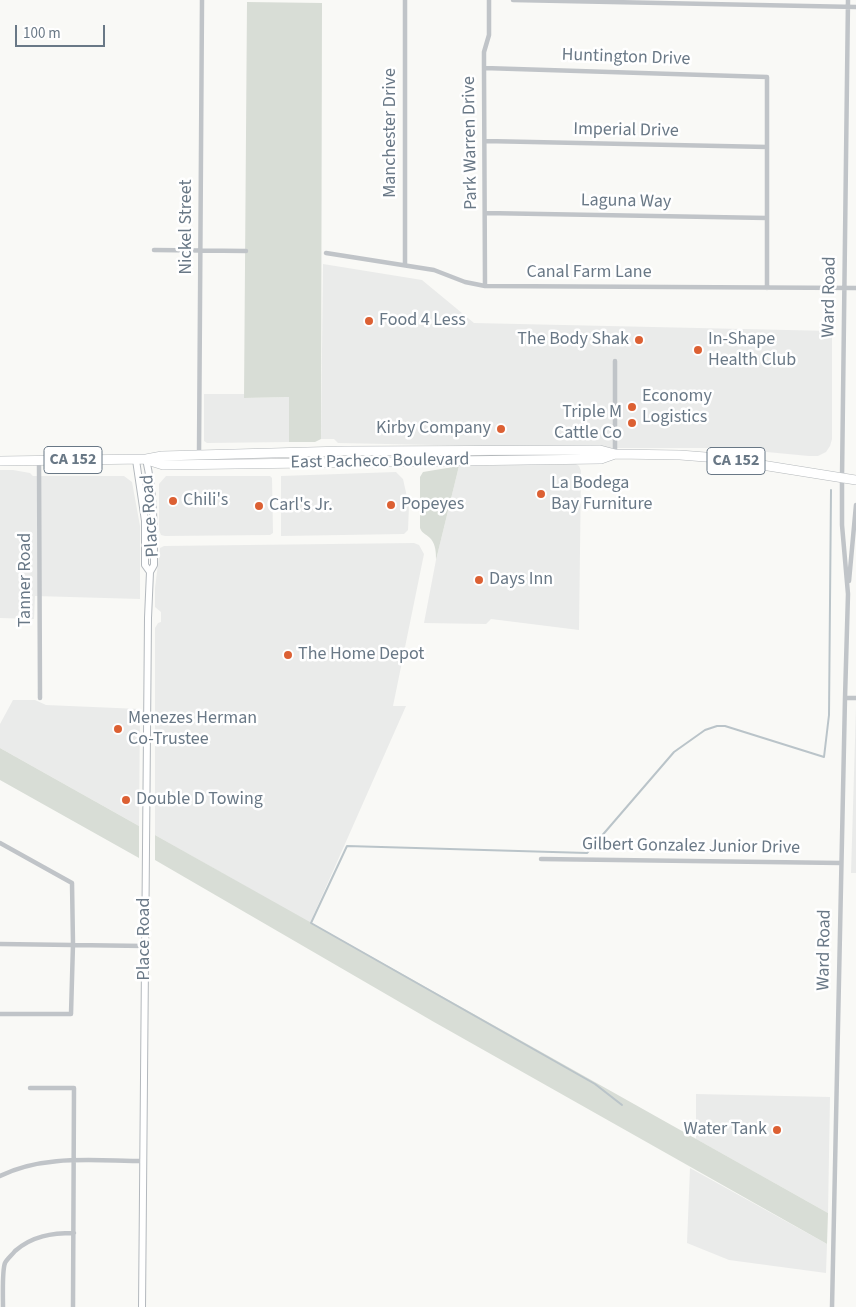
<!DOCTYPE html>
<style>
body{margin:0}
#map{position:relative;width:856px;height:1307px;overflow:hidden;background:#f9f9f6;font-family:"Source Sans 3",sans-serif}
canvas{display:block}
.scale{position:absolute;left:15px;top:25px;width:90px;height:22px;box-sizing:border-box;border:2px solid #697886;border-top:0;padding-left:6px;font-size:15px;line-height:18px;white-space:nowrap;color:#697886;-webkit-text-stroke:4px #fff;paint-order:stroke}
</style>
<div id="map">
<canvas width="856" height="1307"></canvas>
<div class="scale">100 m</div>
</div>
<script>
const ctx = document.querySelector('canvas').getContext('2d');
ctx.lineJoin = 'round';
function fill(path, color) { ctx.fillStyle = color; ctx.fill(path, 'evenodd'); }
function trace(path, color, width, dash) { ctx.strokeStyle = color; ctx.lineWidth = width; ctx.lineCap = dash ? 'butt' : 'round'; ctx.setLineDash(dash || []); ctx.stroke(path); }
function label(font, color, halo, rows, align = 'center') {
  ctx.font = font + ' "Source Sans 3",sans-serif'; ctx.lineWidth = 5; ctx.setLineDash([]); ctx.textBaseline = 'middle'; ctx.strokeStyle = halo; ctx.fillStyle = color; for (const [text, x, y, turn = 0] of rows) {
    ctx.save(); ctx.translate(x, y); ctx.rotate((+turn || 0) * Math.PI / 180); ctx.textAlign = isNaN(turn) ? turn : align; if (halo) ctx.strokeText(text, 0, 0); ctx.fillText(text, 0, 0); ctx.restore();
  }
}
fill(new Path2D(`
 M323 264 422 280 474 323 832 331V439L830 446 826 452 818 456H809L725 448H581L338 443 334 439H321Z
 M204 394H244V398L289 397V442L207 443 204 441Z
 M576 464 579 466 581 471 579 630 491 619 486 624 424 623 436 560 459 466Z
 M0 470H13L30 473 33 476H124L132 482 140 526V599L35 596 34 619 0 618Z
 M396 472 403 479 409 506 408 530 404 534 281 536V476Z
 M166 476H270L272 478 273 533 270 535 165 536 161 535 159 530V484Z
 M414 543 419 545 424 554 393 706H406L310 923 155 835V628L158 623 161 622V612L155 607V588L160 548 164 546Z
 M13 700H35L46 705 140 709 139 826 0 748V724Z
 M856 708V873H851Z
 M696 1094 830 1097 828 1213 696 1139Z
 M690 1168 827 1244 826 1273 729 1260 687 1243Z`), '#eaebea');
fill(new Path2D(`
 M247 2 322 3 321 439 315 442H289V397L244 398Z
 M459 466 436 560C436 554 436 545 431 539 428 535 422 534 420 528V477L423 472Z
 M0 748 139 826V858L0 780Z
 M155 835 828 1213 827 1244 434 1022 155 860Z`), '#d8ddd6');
trace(new Path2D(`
 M622 1105 595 1084 311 923 347 846 587 853 674 752 705 730 717 726H725L824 757 829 715 831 490`), '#bac4c9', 2);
const secondary = new Path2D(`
 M136 460 145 521V565L150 572
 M142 1307 148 618 150 572 154 565C154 530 154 494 146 459`);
const highway = new Path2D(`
 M147 460 163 465 601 459 615 454
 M0 461 146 459 162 456 344 451 600 450 615 454 680 455 718 458 856 480`);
trace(secondary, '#b3b8bd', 8);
trace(highway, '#b4b8bb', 10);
trace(new Path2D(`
 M405 0V265
 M513 0 856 7
 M484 68 767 77V288
 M485 141 767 147
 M485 213 767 218
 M154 250 246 251
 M326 253 434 270 465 282 485 286 856 288
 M485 286 484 68V52L489 35V0
 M615 361V454
 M199 455 202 0
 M39 461 40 698
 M849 581 856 505
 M845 698H856
 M0 843 72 883 73 944 71 1014H0
 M541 859 841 863
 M0 944 145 946
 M30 1088H74L73 1307
 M0 1176C44 1154 96 1161 144 1161
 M3 1307C3 1298 2 1270 5 1263 7 1259 12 1255 15 1251 32 1236 52 1233 74 1233
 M832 1307 845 698 848 594 842 525V478L848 0`), '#c0c4c8', 4.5);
trace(secondary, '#fff', 6);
trace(highway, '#fff', 9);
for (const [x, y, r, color] of [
 [369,321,5,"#dc6033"],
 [639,340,5,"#dc6033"],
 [698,350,5,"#dc6033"],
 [632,407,5,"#dc6033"],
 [632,423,5,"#dc6033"],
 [501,429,5,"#dc6033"],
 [541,494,5,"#dc6033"],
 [173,501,5,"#dc6033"],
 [391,505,5,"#dc6033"],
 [259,506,5,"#dc6033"],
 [479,580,5,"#dc6033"],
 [288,655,5,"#dc6033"],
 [118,729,5,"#dc6033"],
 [126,800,5,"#dc6033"],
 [777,1130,5,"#dc6033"]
]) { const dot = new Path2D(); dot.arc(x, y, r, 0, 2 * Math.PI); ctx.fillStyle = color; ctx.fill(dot); trace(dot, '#fff', 2); }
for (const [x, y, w] of [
 [73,460,58],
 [736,461,58]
]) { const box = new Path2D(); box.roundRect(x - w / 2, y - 13.5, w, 27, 4); ctx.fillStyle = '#fff'; ctx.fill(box); trace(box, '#697886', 1); }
label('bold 16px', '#697886', null, [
 ["CA 152",73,460],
 ["CA 152",736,461]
]);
label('18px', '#697886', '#fff', [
 ["Huntington Drive",626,58,2],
 ["Imperial Drive",626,131,1],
 ["Manchester Drive",391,133,-90],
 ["Park Warren Drive",471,143,-91],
 ["Laguna Way",626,202,1],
 ["Nickel Street",187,227,-90],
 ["Canal Farm Lane",589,273],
 ["Ward Road",830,297,-89],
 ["East Pacheco Boulevard",380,462,-1],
 ["Place Road",151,516,-94],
 ["Tanner Road",26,580,-90],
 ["Gilbert Gonzalez Junior Drive",691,847,1],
 ["Place Road",145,939,-90],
 ["Ward Road",825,950,-89]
]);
label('18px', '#697886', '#fff', [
 ["Food 4 Less",379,321],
 ["The Body Shak",629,340,"right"],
 ["In-Shape",708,340],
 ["Health Club",708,361],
 ["Economy",642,397],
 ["Logistics",642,418],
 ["Triple M",622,413,"right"],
 ["Cattle Co",622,434,"right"],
 ["Kirby Company",491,429,"right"],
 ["La Bodega",551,484],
 ["Bay Furniture",551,505],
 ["Chili's",183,501],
 ["Popeyes",401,505],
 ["Carl's Jr.",269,506],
 ["Days Inn",489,580],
 ["The Home Depot",298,655],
 ["Menezes Herman",128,719],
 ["Co-Trustee",128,740],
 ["Double D Towing",136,800],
 ["Water Tank",767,1130,"right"]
], 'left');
</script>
